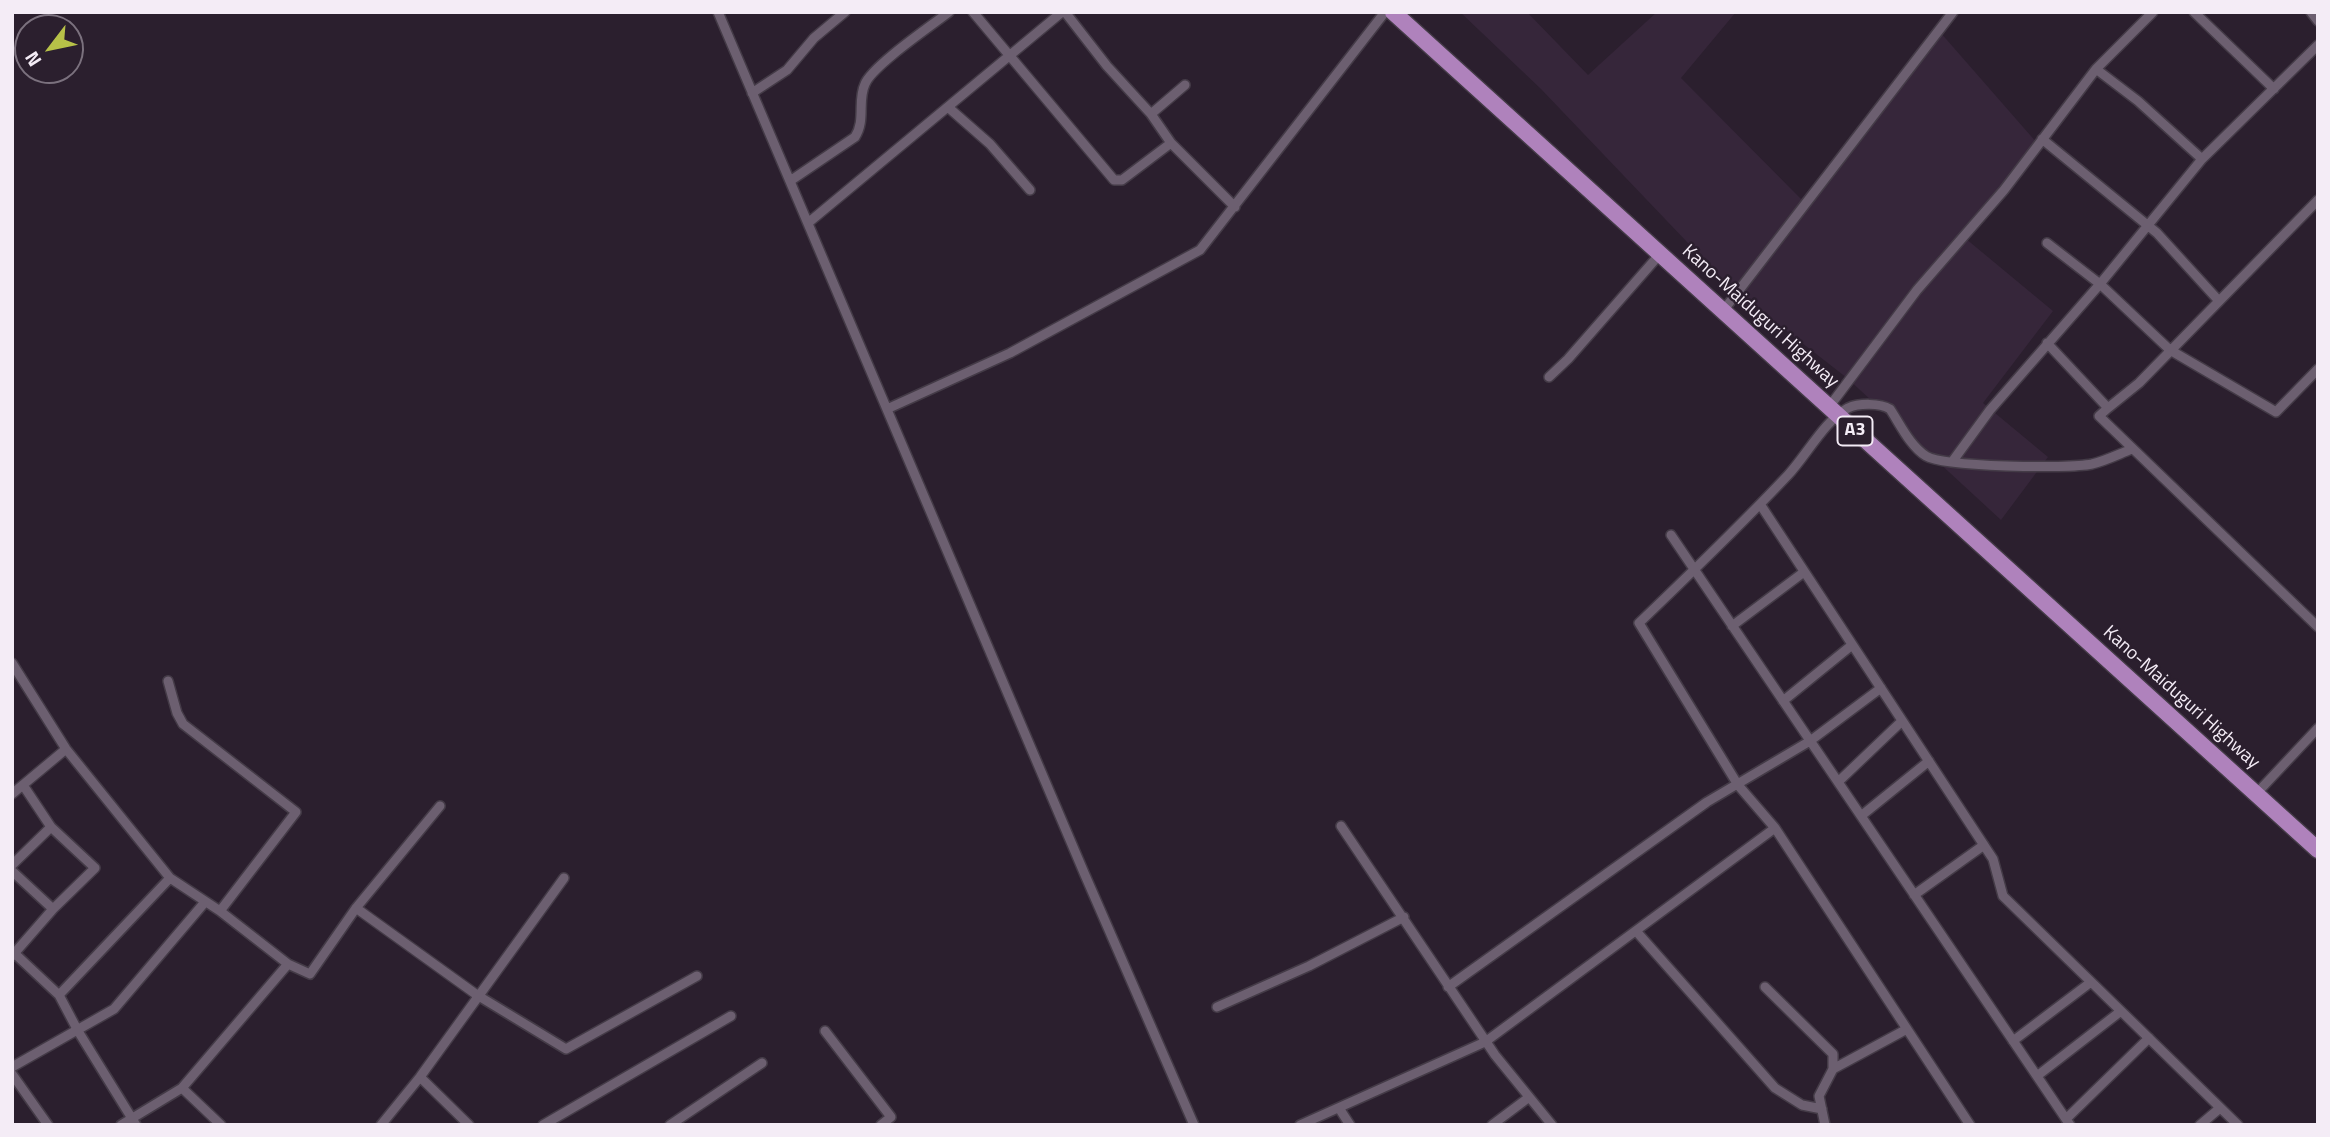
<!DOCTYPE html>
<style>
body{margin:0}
#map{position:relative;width:2330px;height:1137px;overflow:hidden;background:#2b1f2e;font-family:"Titillium Web",sans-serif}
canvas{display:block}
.frame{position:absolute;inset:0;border:14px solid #f4ecf6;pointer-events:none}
.north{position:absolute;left:14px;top:14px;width:70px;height:70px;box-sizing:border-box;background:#2b1f2e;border:2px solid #7b717e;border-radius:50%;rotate:238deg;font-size:19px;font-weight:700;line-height:28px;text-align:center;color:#f4ecf6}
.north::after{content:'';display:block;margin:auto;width:24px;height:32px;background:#b7c148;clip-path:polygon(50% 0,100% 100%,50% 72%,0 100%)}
</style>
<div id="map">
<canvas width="2330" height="1137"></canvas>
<div class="frame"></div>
<div class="north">N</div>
</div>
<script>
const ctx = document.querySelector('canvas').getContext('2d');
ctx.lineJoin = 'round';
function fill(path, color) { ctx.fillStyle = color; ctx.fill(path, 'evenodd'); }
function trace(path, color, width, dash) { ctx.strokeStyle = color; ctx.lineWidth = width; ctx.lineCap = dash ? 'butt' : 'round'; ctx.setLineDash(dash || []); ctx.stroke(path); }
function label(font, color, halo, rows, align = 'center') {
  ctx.font = font + ' "Titillium Web",sans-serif'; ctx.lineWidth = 5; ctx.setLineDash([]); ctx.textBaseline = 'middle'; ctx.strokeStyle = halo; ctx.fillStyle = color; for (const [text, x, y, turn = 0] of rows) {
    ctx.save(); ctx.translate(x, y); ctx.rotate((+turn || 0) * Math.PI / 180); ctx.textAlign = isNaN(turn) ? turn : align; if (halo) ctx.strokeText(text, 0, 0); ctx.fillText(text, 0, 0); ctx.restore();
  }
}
fill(new Path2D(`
 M1460 12H1527L1588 75 1657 12H1736L1681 78 1801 199 1940 32 2037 143 1965 238 2053 311 1983 403 2048 457 2001 520 1847 378 1729 286 1541 89Z`), '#36263a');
const street = new Path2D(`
 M718 12 1085 875 1194 1125
 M973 12 1114 180H1122L1171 143
 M1065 12 1107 66 1151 114 1171 143 1235 207
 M2194 12 2274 89
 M2311 12 2318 21
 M2096 69 2138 101 2202 159
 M752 93 787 70 814 38 845 12
 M949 108 990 144 1030 190
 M1151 114 1185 85
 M2042 139 2157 233 2219 301
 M790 181 855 137C866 120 857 101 865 84 872 66 931 26 949 12
 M808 223 1062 12
 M2047 243 2100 284 2170 350 2276 412 2318 369
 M1723 311 1953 12
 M2047 343 2108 408 2099 416 2318 627
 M1549 377 1568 359 1660 254
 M1829 407 1917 290 2004 190 2096 69 2153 12
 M2108 408 2139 383 2318 200
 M887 409 1010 353 1200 250 1385 12
 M1952 462 1990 410 2100 284 2202 159 2318 45
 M1760 504 1993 859 2003 896 2238 1125
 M1671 535 2070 1125
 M1732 626 1804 572
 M12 663 66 749 170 878 220 911 288 964 310 974 356 908 440 806
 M168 681 177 713 183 724 296 812 220 911
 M1783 701 1852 645
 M1838 782 1902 721
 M12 794 66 749
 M2256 794 2318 728
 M1861 816 1929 761
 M1341 826 1495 1055 1552 1125
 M12 865 51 827
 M12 871 53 909
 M1914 895 1984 845
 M356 908 477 995 566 1049 697 976
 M1636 931 1775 1088 1802 1105 1822 1109
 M12 951 59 995 78 1031 136 1125
 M12 956 53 909 95 868 51 827 23 785
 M1448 987 1707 802 1810 741 1881 688
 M1765 987 1833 1054V1069L1819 1096 1825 1125
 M59 995 170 878
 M1217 1007 1309 966 1404 917
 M825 1031 891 1117 881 1125
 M2013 1041 2091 982
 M12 1067 114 1009 205 902
 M1833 1069 1907 1029
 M12 1074 48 1125
 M2037 1076 2121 1011
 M420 1077 469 1125
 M182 1088 221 1125
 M1339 1108 1350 1125
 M2066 1119 2149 1038
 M121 1125 182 1088 288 964
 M381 1125 420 1077 564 878
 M543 1125 731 1016
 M670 1125 762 1063
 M1300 1125 1485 1042 1775 828
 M1492 1125 1528 1098
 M1970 1125 1775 828 1738 785 1639 623C1689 575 1740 526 1788 475 1806 456 1825 420 1848 408 1859 403 1880 403 1890 409 1900 424 1910 446 1926 456 1944 467 2067 469 2092 464 2105 461 2119 454 2132 449
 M2200 1125 2220 1108`);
const highway = new Path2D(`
 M1393 12 2318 850`);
trace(street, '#443b47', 12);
trace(highway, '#443b47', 19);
trace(street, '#6c5f70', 9);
trace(highway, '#af82bc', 16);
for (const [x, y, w] of [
 [1855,431,35]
]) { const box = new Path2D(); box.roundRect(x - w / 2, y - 14.5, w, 29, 5); ctx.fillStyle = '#2b1f2e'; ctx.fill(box); trace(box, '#f4ecf6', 2); }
label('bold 18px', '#f4ecf6', null, [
 ["A3",1855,431]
]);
label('19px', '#f4ecf6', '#2b1f2e', [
 ["Kano-Maiduguri Highway",1760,317,42],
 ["Kano-Maiduguri Highway",2181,698,42]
]);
</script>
